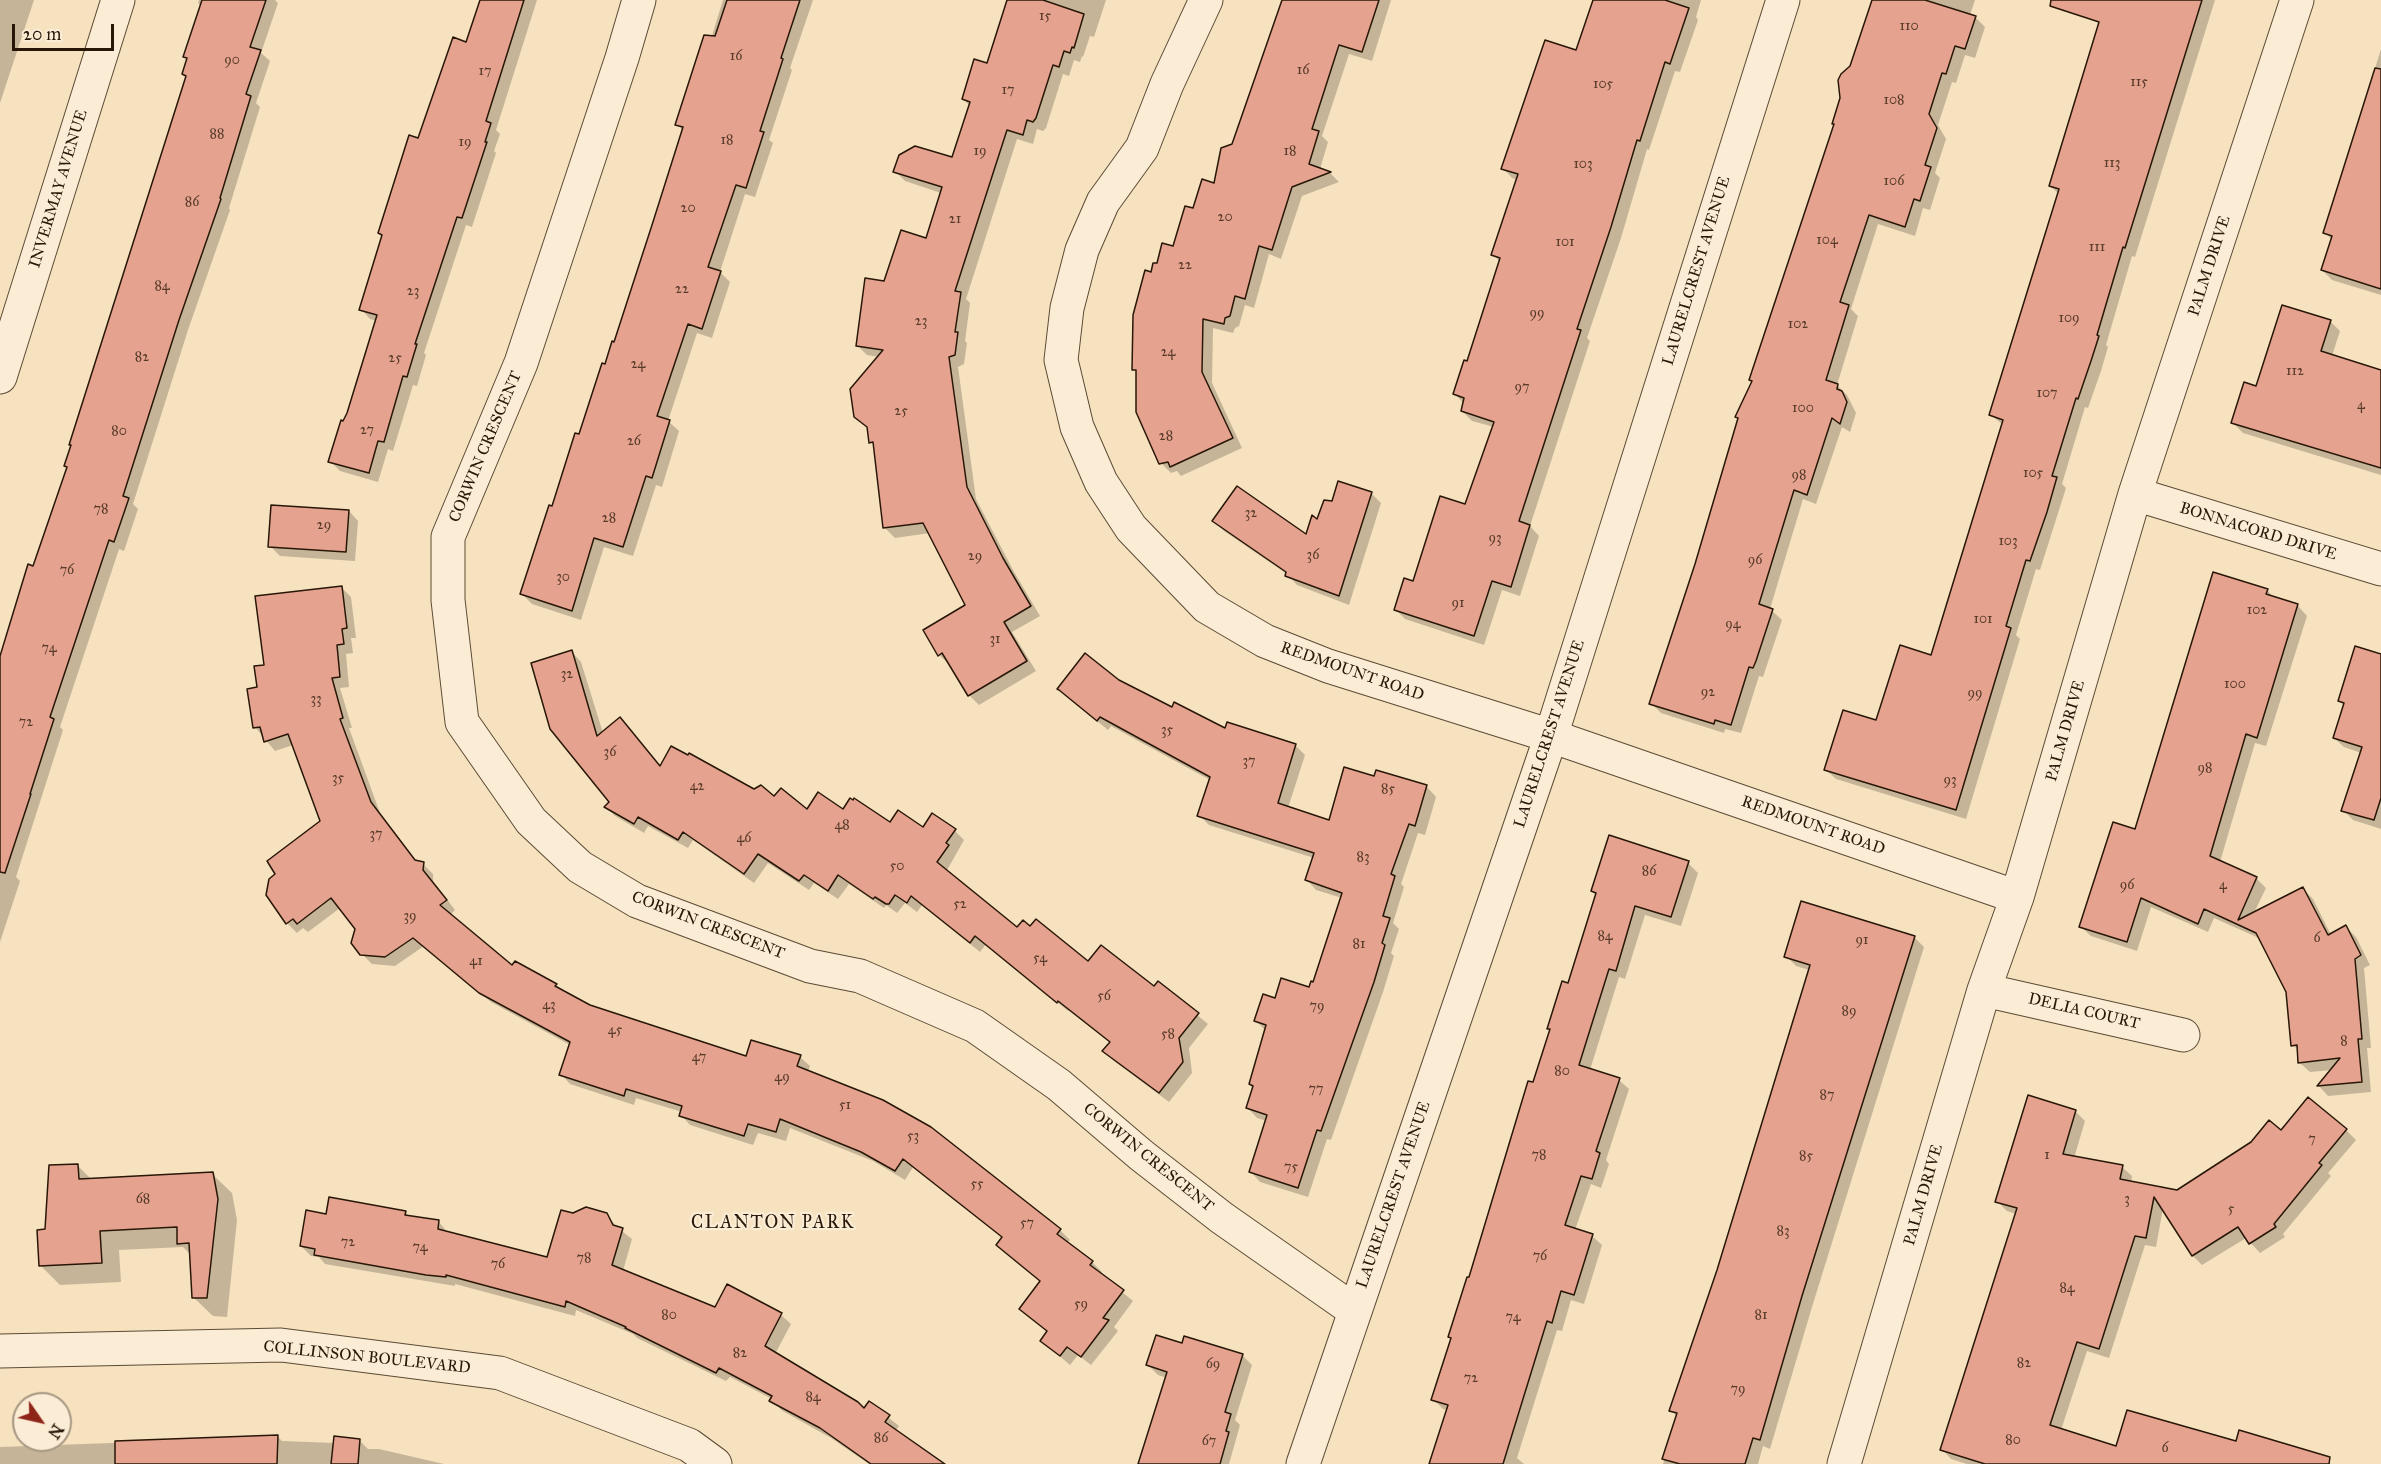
<!DOCTYPE html>
<style>
body{margin:0}
#map{position:relative;width:2381px;height:1464px;overflow:hidden;background:#f7e2bf;font-family:"IM FELL Great Primer",serif}
canvas{display:block}
.north{position:absolute;left:12px;top:1392px;width:60px;height:60px;box-sizing:border-box;background:#faecd5;border:2px solid #a69783;border-radius:50%;rotate:124deg;font-size:16px;font-weight:700;line-height:24px;text-align:center;color:#281707}
.north::after{content:'';display:block;margin:auto;width:21px;height:27px;background:#8f2418;clip-path:polygon(50% 0,100% 100%,50% 72%,0 100%)}
.scale{position:absolute;left:12px;top:24px;width:102px;height:27px;box-sizing:border-box;border:3px solid #281707;border-top:0;padding-left:8px;font-size:18px;line-height:21px;white-space:nowrap;color:#281707;-webkit-text-stroke:4px #faecd5;paint-order:stroke}
</style>
<div id="map">
<canvas width="2381" height="1464"></canvas>
<div class="north">N</div>
<div class="scale">20 m</div>
</div>
<script>
const ctx = document.querySelector('canvas').getContext('2d');
ctx.lineJoin = 'round';
function fill(path, color) { ctx.fillStyle = color; ctx.fill(path, 'evenodd'); }
function trace(path, color, width, dash) { ctx.strokeStyle = color; ctx.lineWidth = width; ctx.lineCap = dash ? 'butt' : 'round'; ctx.setLineDash(dash || []); ctx.stroke(path); }
function label(font, color, halo, rows, align = 'center') {
  ctx.font = font + ' "IM FELL Great Primer",serif'; ctx.lineWidth = 4.5; ctx.setLineDash([]); ctx.textBaseline = 'middle'; ctx.strokeStyle = halo; ctx.fillStyle = color; for (const [text, x, y, turn = 0] of rows) {
    ctx.save(); ctx.translate(x, y); ctx.rotate((+turn || 0) * Math.PI / 180); ctx.textAlign = isNaN(turn) ? turn : align; if (halo) ctx.strokeText(text, 0, 0); ctx.fillText(text, 0, 0); ctx.restore();
  }
}
fill(new Path2D(`
 M0 0H34L0 103Z
 M199 0H275L278 3 261 53 270 61 256 103 260 107 229 208 230 210 188 330 133 504 138 509 124 551 119 549 60 727 63 730 16 877 20 881 0 942V660L68 468 187 77 184 74 188 60 185 57 202 7 198 3Z
 M482 0H537L496 130 500 134 494 151 496 153 472 227 466 225 424 353 426 355 417 386 413 385 393 451 388 449 378 482 340 471 330 461 348 414 377 321 370 319 361 309 383 237 380 233 419 140 467 44Z
 M723 0H813L790 68 792 70 769 140 773 143 755 197 745 194 720 272 730 282 712 338 697 333 668 421 679 431 662 487 656 485 633 556 604 547 581 620 532 604 522 594 615 344 683 131 677 124 711 39Z
 M1009 0H1106L1094 37 1090 36 1083 57 1082 56 1080 62 1074 60 1069 76 1063 74 1046 128 1043 131 1037 129 1033 144 1017 139 966 299 970 303 965 341 967 343 964 364 958 367 976 499 1013 570 1040 616 1012 632 1036 671 979 705 969 695 950 663 949 664 939 655 967 605 930 533 895 538 885 528 875 446 871 442 869 429 855 416 879 357 867 355 858 346 885 283 927 240 941 193 905 181 895 171 953 159 970 106 963 99 988 64Z
 M1283 0H1391L1372 61 1349 54 1322 136 1328 142 1320 169 1330 173 1339 182 1302 196 1281 259 1269 254 1254 308 1245 305 1239 326 1235 328 1233 333 1213 328 1212 383 1242 448 1181 476 1177 471 1171 473 1161 463 1137 373 1134 369 1152 274 1174 248 1194 210 1215 185 1233 145Z
 M1594 0H1701L1696 17 1698 20 1680 72 1675 71 1649 150 1647 149 1621 238 1587 338 1590 341 1530 526 1539 536 1520 596 1502 590 1484 645 1405 619 1395 609 1466 506 1494 427 1472 421 1462 411 1464 404 1455 394 1468 363 1500 262 1493 254 1518 180 1512 178 1503 168 1577 52Z
 M1875 0H1975L1970 15 1975 17 1985 27 1975 58 1965 55 1956 83 1952 82 1938 125 1946 139 1935 173 1940 178 1930 210 1923 208 1915 236 1878 224 1851 309 1858 316 1837 385 1847 395 1856 413 1850 432 1842 427 1816 504 1803 499 1770 609 1782 620 1763 677 1759 676 1741 733 1725 729 1724 733 1661 713 1651 703 1753 383 1750 380Z
 M2104 0H2215L2135 257 2132 256 2106 345 2108 347 2101 371 2088 408 2085 407 2062 484 2066 488 2040 570 2036 569 2016 635 2020 639 1966 819 1836 779 1826 770 1877 722 1932 657 2003 425 1991 415 2059 194 2050 186 2100 23Z
 M2381 49V295L2332 280 2322 270 2332 240 2325 232Z
 M2330 321 2340 331 2332 356 2381 371V475L2243 433 2233 423 2257 388Z
 M1371 493 1381 503 1349 605 1297 585 1287 574 1224 531 1214 521 1307 536 1333 502Z
 M349 511 358 521 355 561 280 556 270 546Z
 M341 587 351 597 356 638H351L353 653 346 654 349 687 340 688 352 728H349L380 813 417 862 423 864 433 874V881L455 910 450 915 513 968 515 963 556 985 563 992 589 1006 747 1058 800 1057 810 1066 808 1072 1060 1230 1070 1240 1067 1243 1092 1262 1102 1272 1100 1274 1133 1301 1114 1327 1118 1331 1091 1365 1078 1355 1070 1365 1042 1341 1048 1332 1021 1309 1041 1282 1003 1238 913 1167 905 1180 873 1161 790 1128 786 1141 758 1133 753 1145 690 1125 681 1115 682 1112 636 1098 634 1105 570 1084 561 1074 570 1045 491 1002 424 946 395 966 372 964 362 954 356 929 340 908 308 932 303 928 297 933 287 923 277 874 321 821 293 745 275 751 255 727 258 689 265 667Z
 M2267 590 2275 599 2298 606 2307 616 2266 746 2255 743 2220 862 2256 878 2266 888 2254 913 2303 889 2313 899 2331 935 2346 927 2356 937 2370 965 2364 968 2371 1048H2367L2371 1092 2328 1096 2319 1086 2333 1070 2310 1072 2300 1063 2299 1051 2293 1045 2288 992 2261 939 2214 918 2208 932 2151 907 2137 951 2091 936 2081 927 2136 831Z
 M572 652 581 662 603 733 620 719 662 768 754 791 807 811H843L890 824 955 831 964 840 946 872 1018 929 1088 963 1154 988 1158 983 1208 1024 1189 1048 1192 1073 1169 1102 1114 1061 1104 1051 1111 1043 1068 1010V1011L986 944 980 952 922 905 917 912 905 903 897 913 886 905 884 908 849 884 838 899 814 883 809 890 768 863 754 883 693 840 688 848 648 826 644 833 615 816 606 807 611 802Z
 M2381 656V829L2353 820 2343 810 2361 753 2344 747 2334 738 2344 706 2340 701Z
 M1118 681 1172 709 1226 731 1295 745 1305 755 1288 808 1330 822 1375 778 1377 772 1427 787 1436 797 1425 835 1418 833 1401 884 1404 887 1393 923 1399 929 1391 953 1394 956 1383 992 1331 1140 1327 1139 1308 1197 1260 1182 1251 1172 1267 1121 1257 1118 1248 1108 1254 1088 1250 1084 1266 1031 1256 1021 1275 1000 1310 988 1314 983 1342 898 1316 890 1307 880 1314 858 1209 825 1199 815 1210 780 1111 726 1108 730 1069 698Z
 M1688 863 1698 873 1681 926 1645 915 1625 979 1619 977 1590 1070 1619 1080 1629 1089 1606 1160 1609 1164 1601 1188 1591 1184 1575 1230 1592 1236 1602 1245 1584 1304 1571 1300 1562 1331 1557 1330 1517 1458 1524 1464H1430L1447 1410 1443 1409 1433 1399 1452 1339 1450 1337 1534 1084 1551 1030 1549 1029 1569 985 1597 896 1592 891Z
 M1914 937 1924 947 1812 1307 1770 1449 1763 1446 1758 1464H1663L1677 1417 1671 1410 1718 1271 1809 970 1796 966 1786 956Z
 M2075 1111 2085 1121 2074 1158 2122 1167 2132 1176 2131 1183 2178 1191 2281 1132 2346 1130 2356 1140 2328 1173 2331 1176 2283 1234 2285 1237 2260 1253 2246 1238 2202 1265 2193 1256 2163 1208 2156 1247 2145 1245 2109 1358 2087 1351 2061 1430 2117 1448 2237 1443 2324 1457 2331 1464H1967L1951 1459 1942 1449 2016 1214 2007 1211 1997 1201Z
 M77 1165 92 1180 212 1174 232 1193 237 1220 227 1317 213 1316 193 1297 191 1255 183 1247 119 1250 121 1282 60 1285 40 1265 47 1231Z
 M405 1212 410 1217 439 1222 448 1233 548 1258 573 1215 606 1214 618 1228 632 1239 623 1271 716 1309 728 1286 781 1315 791 1324 775 1354 864 1410 870 1403 899 1426 895 1432 939 1464H869L831 1438 781 1410 772 1399 730 1377 726 1381 637 1338 633 1334 576 1310 575 1316 455 1284V1286L325 1264 319 1257 311 1256 301 1246 327 1215Z
 M1183 1345 1242 1355 1252 1365 1235 1420 1240 1425 1229 1464H1140L1167 1378 1158 1375 1148 1365Z
 M278 1437 282 1441 335 1443 359 1440 368 1449H379L444 1464H0V1447Z`), '#0003');
const building = new Path2D(`
 M202 0H266L250 47 261 50 246 94 251 96 220 198 221 199 179 320 123 496 129 498 114 542 109 540 50 717 54 719 30 794H31L5 873 0 872V656L28 564 33 566 67 467 64 466 71 445H69L186 76 182 74 187 58 183 57Z
 M480 0H524L486 121 491 123 485 142H487L462 218 457 217 415 344H417L407 377 403 376 384 442 378 441 369 473 328 462 341 420 343 421 347 413 377 315 359 310 382 235 378 233 409 135 418 138 453 37 466 42Z
 M727 0H800L781 58 783 59 760 131 764 132 746 188 736 185 708 267 721 271 702 329 688 324 657 416 670 420 652 478 646 476 623 547 594 538 572 611 520 594 549 505 552 506 575 433 579 434 602 363 605 364 612 341 614 342 652 225 683 127 675 125 704 35 715 36Z
 M1007 0H1043L1084 14 1074 48 1072 47 1070 53 1064 51 1059 67 1053 65 1036 118 1033 122 1027 120 1023 135 1007 130 955 291 961 292 955 332H958L955 355 949 357 967 487 1003 558 1031 606 1004 622 1027 661 968 696 942 653 938 656 923 630 965 605 923 523 883 528 873 442 869 443 867 427 854 417 850 389 883 350 856 346 865 278 884 281 901 230 926 238 942 187 893 172 899 155 915 146 952 157 970 102 962 99 974 59 987 63Z
 M1282 0H1379L1362 52 1339 45 1312 129 1319 131 1309 164 1331 172 1292 187 1272 250 1259 246 1245 299 1235 296 1230 316 1225 318 1224 324 1203 319 1202 372 1233 438 1170 467 1168 462 1159 464 1136 412V370H1132L1133 315 1145 270 1151 272 1153 263H1157L1162 243 1173 246 1185 206 1193 208 1202 179 1214 183 1221 148 1232 144Z
 M1593 0H1665L1689 8 1670 64 1665 62 1640 141 1637 140 1611 227 1577 329 1581 330 1519 521 1530 525 1511 587 1492 581 1474 636 1394 610 1404 578 1413 581 1440 496 1465 504 1494 422 1461 411 1464 398 1453 394 1464 360 1467 361 1500 258 1491 255 1518 174 1501 169 1545 40 1576 50Z
 M1872 0H1925L1976 16 1965 49 1955 46 1946 74 1942 73 1929 114 1937 128 1925 165 1931 167 1920 201 1914 199 1905 227 1869 215 1840 302 1849 305 1826 380 1838 384 1837 389 1842 391 1847 402 1840 424 1832 418 1807 495 1794 490 1759 604 1773 609 1756 661 1753 668 1749 667 1731 725 1715 720 1714 724 1649 704 1695 564 1738 418 1735 417 1752 381 1749 380 1834 124H1832L1840 98 1838 80 1841 74 1850 66Z
 M2051 0H2202L2125 248 2123 247 2097 335 2099 336 2091 361 2078 399 2076 398 2052 476 2057 477 2047 512 2030 561 2026 560 2006 626 2011 628 1956 810 1824 770 1843 710 1876 720 1900 645 1931 655 2003 420 1989 415 2059 189 2049 186 2099 22 2050 6Z
 M2375 68 2381 69V289L2321 270 2332 236 2323 233Z
 M2282 305 2331 320 2321 351 2381 370V468L2231 423 2244 382 2256 386Z
 M1338 481 1372 492 1339 596 1285 576 1286 572 1212 521 1237 486 1306 534 1312 515 1317 519 1324 500 1332 501Z
 M271 505 349 510 346 552 268 547Z
 M2213 572 2268 589 2266 594 2298 604 2257 738 2246 734 2210 856 2257 877 2238 920 2303 887 2328 935 2346 925 2361 955 2355 959 2362 1039H2358L2362 1082 2317 1086 2340 1058 2298 1063 2297 1045 2291 1046 2286 992 2256 933 2204 909 2198 924 2141 898 2127 942 2079 927 2113 822 2135 829Z
 M342 586 347 628 342 629 344 644 337 645 340 677 332 678 343 718 340 719 371 802 415 860 424 862 423 870 447 900 440 905 512 965 515 961 557 984 555 986 590 1005 746 1056 751 1040 801 1055 797 1066 883 1100 931 1127 1061 1229 1057 1234 1093 1261 1090 1265 1124 1290 1103 1318 1109 1320 1081 1357 1067 1347 1060 1356 1040 1341 1047 1331 1019 1309 1040 1281 996 1245 1002 1237 903 1159 895 1171 861 1152 780 1119 776 1132 748 1124 744 1136 679 1116 682 1106 626 1089 624 1096 559 1075 570 1042 479 993 413 938 385 957 360 955 351 943 355 929 331 898 297 924 293 919 286 924 266 895 269 879 275 874 267 861 320 821 288 734 264 742 260 727 253 728 247 689 257 687 254 666 264 665 255 596Z
 M2355 646 2381 654V798L2374 820 2341 811 2362 747 2333 738 2344 703 2338 701Z
 M572 650 597 736 620 717 660 766 671 746 688 755 689 753 754 789 761 785 774 796 781 788 807 809 818 792 843 809 850 798 853 800 854 798 890 822 898 810 923 827 932 813 956 829 946 843 949 845 937 862 1017 927 1023 920 1030 926 1036 919 1088 961 1101 945 1154 986 1158 981 1199 1013 1179 1038 1183 1062 1159 1093 1102 1051 1110 1042 1058 1001 1057 1003 975 936 970 943 911 896 907 903 895 895 889 904H886L875 897 873 899 838 875 828 891 804 875 799 881 758 854 744 874 683 832 678 840 638 817 634 824 604 807 609 802 550 729 531 663Z
 M1085 653 1119 680 1172 707 1174 702 1225 728 1227 722 1296 744 1278 803 1329 820 1344 767 1374 776 1376 770 1427 785 1415 826 1409 824 1391 874 1395 876 1383 916 1390 918 1382 943 1385 945 1374 982 1321 1131 1317 1130 1298 1188 1249 1172 1267 1115 1246 1108 1253 1086 1249 1084 1266 1025 1254 1021 1263 994 1275 998 1281 978 1309 987 1311 981 1313 982 1342 893 1305 880 1314 853 1197 816 1210 777 1100 717 1097 721 1059 690 1057 689Z
 M1609 835 1689 861 1671 917 1635 906 1616 971 1609 969 1579 1065 1620 1078 1596 1151 1600 1153 1592 1179 1581 1176 1565 1225 1593 1234 1574 1295 1561 1291 1552 1323 1547 1321 1503 1464H1429L1448 1405 1431 1400 1451 1338 1448 1337 1467 1277H1469L1528 1081 1533 1082 1550 1029H1547L1562 981 1568 983 1596 893 1591 891Z
 M1801 901 1915 936 1802 1296 1760 1440 1753 1438 1745 1464H1680L1662 1459 1677 1413 1669 1411 1717 1270 1810 965 1784 957Z
 M2028 1095 2076 1110 2063 1154 2123 1165 2120 1179 2177 1190 2251 1142 2269 1120 2281 1130 2308 1097 2347 1129 2319 1163 2322 1165 2274 1224 2276 1227 2249 1244 2238 1227 2192 1256 2154 1197 2146 1238 2135 1236 2099 1349 2077 1342 2050 1425 2116 1446 2127 1410 2236 1441 2239 1430 2330 1457 2329 1464H1985L1940 1450 2017 1208 1995 1202Z
 M78 1164 79 1179 213 1172 218 1199 207 1298H192L189 1243 177 1244V1227L100 1231 102 1263 39 1266 37 1230 45 1229 49 1165Z
 M329 1197 406 1211 405 1215 439 1220 438 1229 547 1257 561 1210 573 1213 586 1207 607 1213 613 1225 623 1228 612 1265 715 1307 727 1284 782 1313 765 1346 858 1402 864 1408 869 1401 890 1415 885 1422 945 1464H871L820 1428 769 1401 772 1396 719 1368 716 1373 625 1328 626 1327 566 1301 565 1307 446 1275V1277L426 1275 314 1255 315 1249 300 1246 306 1210 326 1214Z
 M1156 1335 1182 1343 1184 1336 1243 1354 1225 1412 1231 1414 1226 1431 1229 1432 1220 1464H1138L1167 1372 1146 1365Z
 M278 1435 277 1464H115V1441Z
 M334 1436 360 1439 358 1464H331Z`);
fill(building, '#e5a28f');
trace(building, '#281707', 1.5);
const minor = new Path2D(`
 M639 0 622 58 521 363 448 537V600L462 722 531 821 580 867 637 901 810 966 860 976 975 1026 1059 1085 1141 1155 1222 1218 1355 1311
 M1206 0 1167 84 1142 148 1103 202 1082 250 1067 308 1061 360 1077 427 1101 482 1131 528 1207 607 1265 641 1328 666 1551 736 2017 897
 M0 377 118 0
 M2135 494 2381 569
 M1984 990 2183 1035
 M0 1351 281 1345 500 1373 689 1445 715 1464
 M1303 1464 1551 736 1783 0
 M1844 1464 1984 990 2017 897 2135 494 2297 0`);
trace(minor, '#5c4a35', 35);
trace(minor, '#faecd5', 33);
label('14px', '#573a29', null, [
 ["15",1045,17],
 ["110",1909,27],
 ["16",736,57],
 ["90",232,61],
 ["16",1303,71],
 ["17",485,72],
 ["115",2139,83],
 ["105",1603,85],
 ["17",1008,91],
 ["108",1894,101],
 ["88",217,135],
 ["18",727,141],
 ["19",465,143],
 ["19",980,152],
 ["18",1290,152],
 ["113",2112,164],
 ["103",1583,165],
 ["106",1894,182],
 ["86",192,203],
 ["20",688,209],
 ["20",1225,218],
 ["21",955,220],
 ["104",1827,241],
 ["101",1565,243],
 ["111",2097,248],
 ["22",1185,266],
 ["84",162,287],
 ["22",682,290],
 ["23",413,292],
 ["99",1537,314],
 ["109",2069,319],
 ["23",921,322],
 ["102",1798,325],
 ["24",1168,353],
 ["82",142,358],
 ["25",395,359],
 ["24",638,365],
 ["112",2295,372],
 ["97",1522,388],
 ["107",2047,394],
 ["4",2361,406],
 ["100",1803,409],
 ["25",901,412],
 ["27",367,431],
 ["80",119,432],
 ["28",1166,437],
 ["26",634,442],
 ["105",2033,474],
 ["98",1799,476],
 ["78",101,510],
 ["32",1251,514],
 ["28",609,519],
 ["29",324,526],
 ["93",1495,539],
 ["103",2008,542],
 ["36",1313,556],
 ["29",975,557],
 ["96",1755,561],
 ["76",67,571],
 ["30",563,578],
 ["91",1458,604],
 ["102",2257,611],
 ["101",1983,620],
 ["94",1733,625],
 ["31",995,640],
 ["74",49,649],
 ["32",567,675],
 ["100",2235,685],
 ["92",1708,693],
 ["99",1975,694],
 ["33",316,700],
 ["72",26,723],
 ["35",1167,731],
 ["36",610,753],
 ["37",1249,762],
 ["98",2205,769],
 ["35",338,779],
 ["93",1950,781],
 ["42",697,787],
 ["85",1388,790],
 ["48",842,826],
 ["37",376,835],
 ["46",744,839],
 ["83",1363,858],
 ["50",897,867],
 ["86",1649,872],
 ["96",2127,886],
 ["4",2223,886],
 ["52",960,905],
 ["39",410,917],
 ["84",1605,937],
 ["6",2317,939],
 ["91",1862,941],
 ["81",1359,945],
 ["54",1040,959],
 ["41",476,962],
 ["56",1104,997],
 ["43",549,1006],
 ["79",1317,1007],
 ["89",1849,1012],
 ["45",615,1031],
 ["58",1168,1035],
 ["8",2344,1042],
 ["47",699,1058],
 ["80",1562,1072],
 ["49",782,1078],
 ["77",1316,1090],
 ["87",1827,1096],
 ["51",845,1106],
 ["53",913,1137],
 ["7",2312,1140],
 ["78",1539,1156],
 ["1",2047,1156],
 ["85",1806,1157],
 ["75",1291,1168],
 ["55",977,1185],
 ["68",143,1200],
 ["3",2127,1200],
 ["5",2231,1210],
 ["57",1027,1224],
 ["83",1783,1232],
 ["72",348,1243],
 ["74",420,1248],
 ["76",1540,1257],
 ["78",584,1259],
 ["76",498,1265],
 ["84",2067,1289],
 ["59",1081,1305],
 ["80",669,1316],
 ["81",1761,1316],
 ["74",1513,1318],
 ["82",740,1354],
 ["82",2024,1364],
 ["69",1213,1365],
 ["72",1471,1379],
 ["79",1738,1390],
 ["84",813,1398],
 ["86",881,1439],
 ["80",2013,1441],
 ["67",1209,1442],
 ["6",2165,1449]
]);
label('16px', '#281707', '#faecd5', [
 ["INVERMAY AVENUE",59,189,-73],
 ["PALM DRIVE",2210,266,-72],
 ["LAURELCREST AVENUE",1697,271,-73],
 ["CORWIN CRESCENT",486,447,-67],
 ["BONNACORD DRIVE",2258,532,17],
 ["REDMOUNT ROAD",1352,672,19],
 ["PALM DRIVE",2066,731,-74],
 ["LAURELCREST AVENUE",1550,734,-72],
 ["REDMOUNT ROAD",1813,826,19],
 ["CORWIN CRESCENT",708,926,21],
 ["DELIA COURT",2084,1012,13],
 ["CORWIN CRESCENT",1148,1158,39],
 ["LAURELCREST AVENUE",1394,1195,-71],
 ["PALM DRIVE",1924,1195,-74],
 ["COLLINSON BOULEVARD",367,1358,6]
]);
ctx.letterSpacing = '1.5px';
label('18px', '#281707', '#faecd5', [
 ["CLANTON PARK",773,1224]
]);
ctx.letterSpacing = '0px';
</script>
